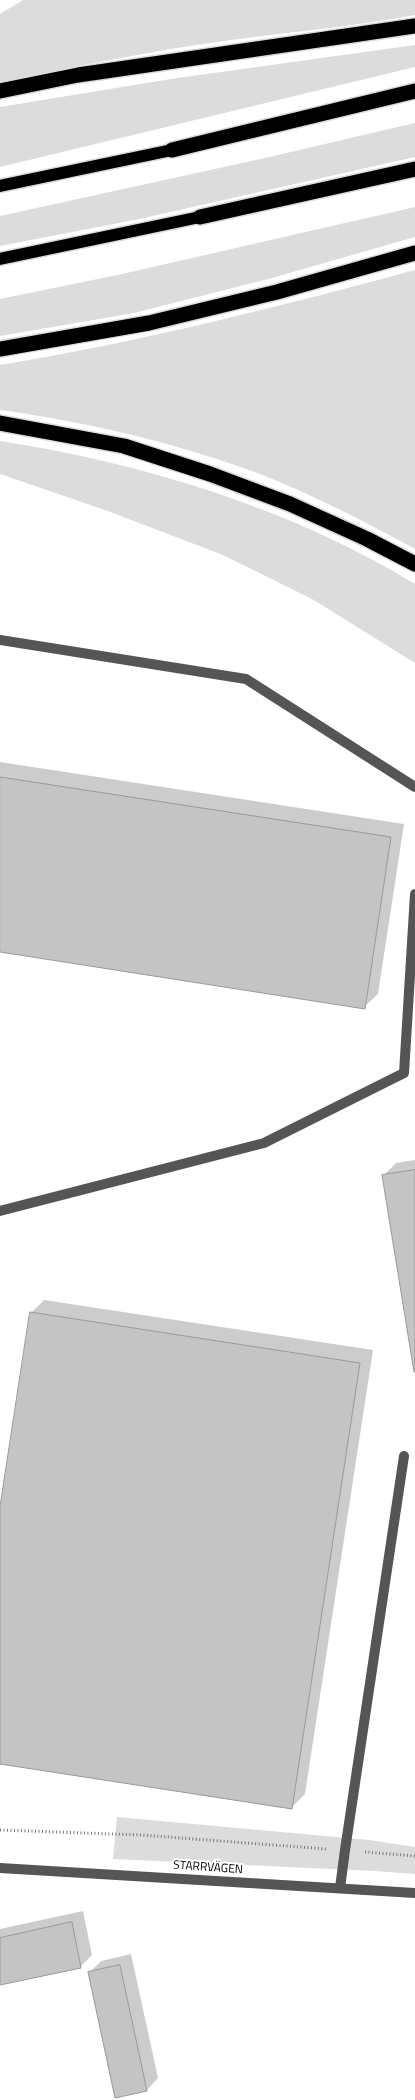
<!DOCTYPE html>
<meta charset="utf-8">
<style>
body{margin:0}
canvas{display:block;background:#fff}
</style>
<canvas width="415" height="2100"></canvas>
<script>
const ctx = document.querySelector('canvas').getContext('2d');
ctx.lineJoin = 'round';
function fill(path, color) { ctx.fillStyle = color; ctx.fill(path, 'evenodd'); }
function trace(path, color, width, dash) { ctx.strokeStyle = color; ctx.lineWidth = width; ctx.lineCap = dash ? 'butt' : 'round'; ctx.setLineDash(dash || []); ctx.stroke(path); }
function label(font, color, halo, rows, align = 'center') {
  ctx.font = font + ' "Titillium Web",sans-serif'; ctx.lineWidth = 4; ctx.setLineDash([]); ctx.textBaseline = 'middle'; ctx.strokeStyle = halo; ctx.fillStyle = color; for (const [text, x, y, turn = 0] of rows) {
    ctx.save(); ctx.translate(x, y); ctx.rotate((+turn || 0) * Math.PI / 180); ctx.textAlign = isNaN(turn) ? turn : align; if (halo) ctx.strokeText(text, 0, 0); ctx.fillText(text, 0, 0); ctx.restore();
  }
}
fill(new Path2D(`
 M23 0H415V15C351 27 288 32 224 41 149 51 74 67 0 82V14Z
 M415 45V67L0 167V107L171 79Z
 M415 123V157L139 219 0 246V216L265 158Z
 M415 207V237L272 278 134 313 0 336V299L122 274Z
 M415 270V549C366 522 317 497 265 476 182 444 88 422 0 410V365C140 342 278 307 415 270Z
 M0 441C142 463 291 508 415 584V663L312 599 223 555 105 510 0 474Z
 M117 1817 369 1840 415 1847V1874L375 1871 113 1859Z`), '#dcdcdc');
fill(new Path2D(`
 M0 762 404 824 378 994 364 1007 0 951Z
 M415 1160V1371L383 1176 396 1163Z
 M44 1300 373 1350 305 1794 292 1807 0 1762V1515L31 1313Z
 M83 1911 92 1955 81 1966 0 1984V1929Z
 M131 1954 158 2078 147 2090 89 1973 101 1961Z`), '#0003');
const building = new Path2D(`
 M0 777 391 837 365 1009 0 952Z
 M415 1170V1372H414L382 1175Z
 M30 1312 360 1363 292 1809 0 1764V1507Z
 M72 1922 81 1968 0 1985V1938Z
 M120 1965 147 2091 115 2098 88 1972Z`);
fill(building, '#c4c4c4');
trace(building, '#999', 1);
const primary = new Path2D(`
 M0 186 172 150
 M0 259 200 217`);
const motorway = new Path2D(`
 M0 91 78 75 415 26
 M172 150 415 91
 M200 217 415 169
 M0 349 149 323 277 292 415 253
 M0 423 124 446 210 474 290 504 367 539 415 564`);
trace(primary, '#dbdbdb', 15);
trace(motorway, '#dbdbdb', 18);
trace(new Path2D(`
 M0 1830 141 1835 326 1849
 M365 1852 415 1856`), '#777', 3, [1, 2.5]);
trace(new Path2D(`
 M0 640 246 679 415 787
 M0 1211 264 1143 404 1073 415 894
 M340 1888 345 1850 404 1456`), '#555', 10);
trace(new Path2D(`
 M0 1868 415 1893`), '#555', 10);
trace(primary, '#000', 12);
trace(motorway, '#000', 15);
label('12px', '#000', '#fff', [
 ["STARRVÄGEN",208,1868,4]
]);
</script>
